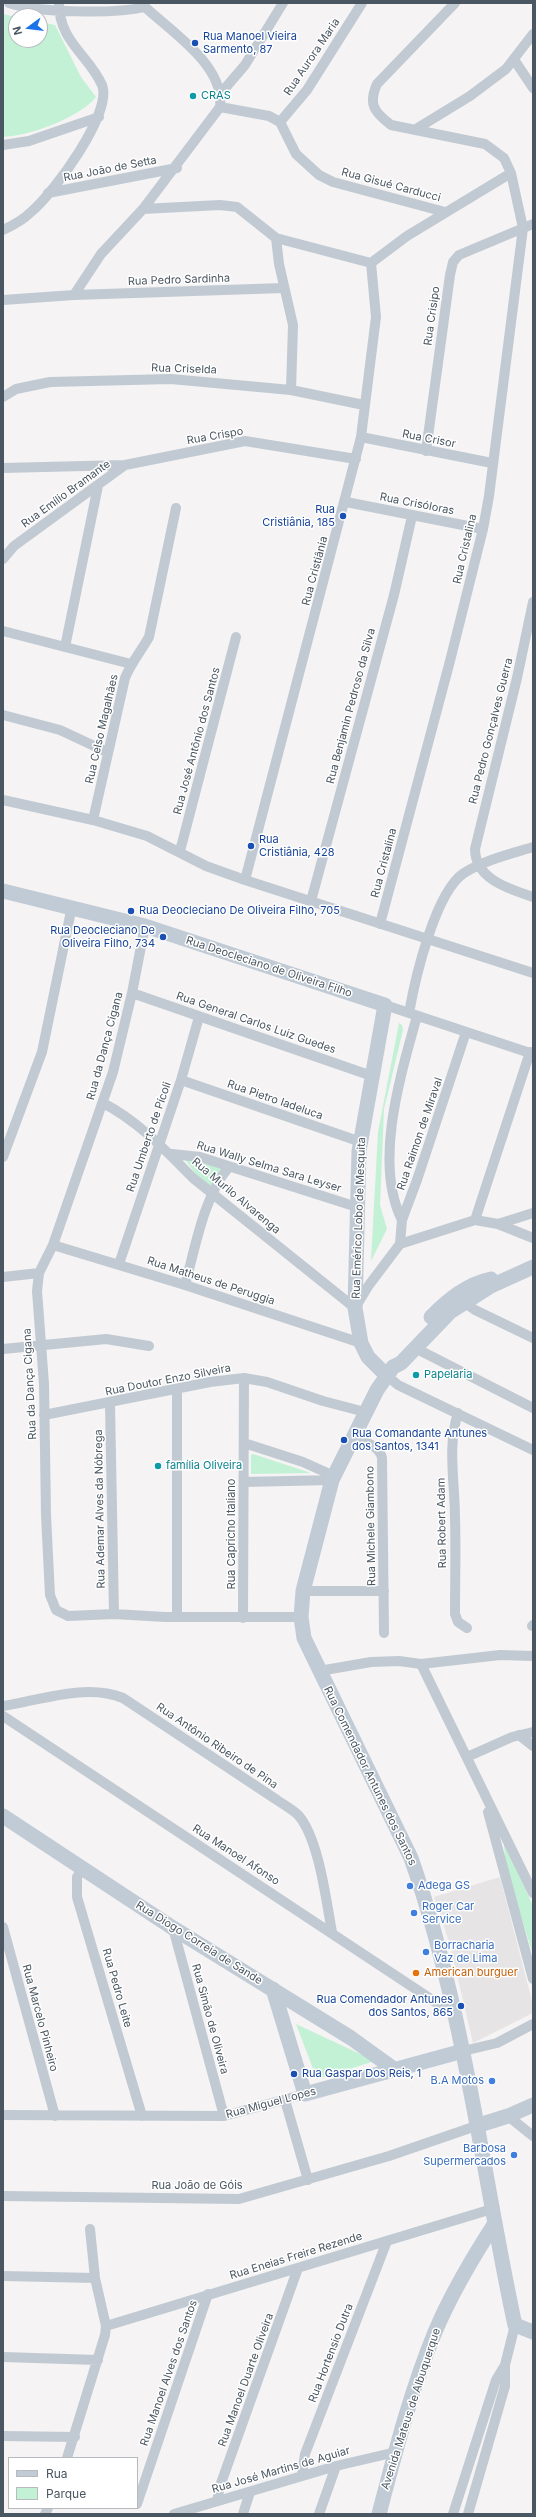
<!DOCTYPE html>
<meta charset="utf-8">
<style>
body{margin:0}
#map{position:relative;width:536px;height:2517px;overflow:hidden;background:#f5f3f3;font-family:Inter,sans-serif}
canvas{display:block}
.frame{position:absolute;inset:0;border:4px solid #4a5661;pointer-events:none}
.legend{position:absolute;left:8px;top:2457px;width:130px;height:52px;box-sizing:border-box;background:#fff;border:1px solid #b7bbc0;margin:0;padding:5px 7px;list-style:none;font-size:12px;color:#4a5661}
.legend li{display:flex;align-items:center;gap:8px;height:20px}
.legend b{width:20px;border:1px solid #b7bbc0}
.north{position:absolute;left:8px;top:8px;width:40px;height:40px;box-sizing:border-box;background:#fff;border:1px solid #b7bbc0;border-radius:50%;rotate:255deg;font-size:11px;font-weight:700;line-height:16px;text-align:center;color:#4a5661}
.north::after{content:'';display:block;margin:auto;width:14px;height:18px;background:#1a73e8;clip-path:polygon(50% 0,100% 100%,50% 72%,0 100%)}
</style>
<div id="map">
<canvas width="536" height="2517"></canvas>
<div class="frame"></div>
<ul class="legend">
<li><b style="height:5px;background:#c1cbd6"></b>Rua</li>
<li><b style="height:11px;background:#c3f1d5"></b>Parque</li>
</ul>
<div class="north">N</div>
</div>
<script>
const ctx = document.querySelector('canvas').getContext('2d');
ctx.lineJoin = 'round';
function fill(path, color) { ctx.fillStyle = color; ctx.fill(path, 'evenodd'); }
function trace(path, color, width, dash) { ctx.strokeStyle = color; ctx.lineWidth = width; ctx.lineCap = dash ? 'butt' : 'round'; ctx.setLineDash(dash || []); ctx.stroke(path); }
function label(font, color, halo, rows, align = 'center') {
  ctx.font = font + ' Inter,sans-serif'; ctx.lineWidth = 3; ctx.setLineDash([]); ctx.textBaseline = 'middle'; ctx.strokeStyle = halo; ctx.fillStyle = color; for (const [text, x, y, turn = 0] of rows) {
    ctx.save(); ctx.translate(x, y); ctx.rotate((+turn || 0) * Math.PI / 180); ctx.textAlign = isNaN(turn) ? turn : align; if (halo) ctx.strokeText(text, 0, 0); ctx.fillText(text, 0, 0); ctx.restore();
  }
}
fill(new Path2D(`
 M500 1877 533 2005V2013L473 2043 450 1945 434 1897Z`), '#e6e4e5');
fill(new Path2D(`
 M3 14 16 17V40H40V22L55 25 81 77 96 97C79 118 29 136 3 137Z
 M399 1023 402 1025 403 1030 384 1109 380 1205 387 1229 371 1261 378 1132Z
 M184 1158 224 1168 213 1189 195 1173Z
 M253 1454 308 1472 310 1473 251 1474V1455Z
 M504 1841 533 1906V1955L505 1864Z
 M296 2024 375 2061 317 2079Z`), '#c3f1d5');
trace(new Path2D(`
 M9 3C38 13 115 14 145 7
 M515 61 533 88
 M221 93 245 65 283 3
 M220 107 269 116 280 122 296 154 319 175 333 182 445 212
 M280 122 307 90 362 3
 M416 129 470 96 506 69 533 34
 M3 145 29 141 99 117
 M48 193 177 168
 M143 209 220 205 237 207 276 238 279 264 293 325 291 390
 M3 230C14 225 23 220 31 212 53 194 113 113 102 85 89 55 59 42 59 3
 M276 238 371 263 407 236 511 173
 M74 295 101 254 143 209 220 107C225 66 173 33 145 7L144 3
 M3 300 74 295 284 288
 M3 397 16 389 50 382 171 379 291 390 364 405
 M361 437 492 463
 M426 451 450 275 453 262 459 255 533 224
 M3 468 125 465 245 441 356 459
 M346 502 483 529
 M3 559 14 546 125 465
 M533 602 517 678 475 849C475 879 509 889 533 897
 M3 631 131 664
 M65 647 98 486
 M3 715 60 730 107 752
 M3 800 93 820 147 836 206 866 245 880 533 973
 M93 820 125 678C131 663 141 651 149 637L176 508
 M180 851 236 637
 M245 880 361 437 376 317 371 263
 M311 901 394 595 412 516
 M380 924 450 661 483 529 489 496 523 228 511 173 504 158 485 144 391 125C374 112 368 104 377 84L455 3
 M145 926 132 993 113 1072 53 1245 39 1273 37 1291 44 1384 46 1515 50 1595 56 1610 68 1616 114 1614 165 1617H301
 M132 993 372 1076
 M385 1005 533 1054
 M409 1013C415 979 435 892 464 873 485 860 510 854 533 847
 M181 1080 361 1142
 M103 1103C138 1121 165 1150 193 1178L355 1308 369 1285 400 1244 475 1220 498 1224 533 1238
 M172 1154 200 1157 357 1207
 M3 1157 42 1052 72 906
 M402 1220C373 1163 401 1074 417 1016
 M475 1220 530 1052
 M498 1224 533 1213
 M400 1244 402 1220 417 1180 466 1032
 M53 1245 185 1285 361 1343
 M119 1264 181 1080 199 1017
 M3 1277 39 1273
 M185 1285C195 1249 204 1195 229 1167
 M464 1302 475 1310 533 1338
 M415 1348 533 1408
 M3 1349 106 1339 149 1346
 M386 1375 398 1385 533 1450
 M177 1390V1617
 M110 1404 114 1614
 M458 1413C447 1446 455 1484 455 1518 456 1550 455 1582 455 1614L458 1622 467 1628
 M44 1415 210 1382 244 1378 267 1382 323 1401 365 1412
 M352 1437C364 1442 379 1445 382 1458L384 1633
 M244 1443 303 1462 334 1476
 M244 1482 332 1480
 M303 1591H384
 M243 1618 244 1378
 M532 1626 533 1625
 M421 1664 533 1893
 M319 1671 371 1662 399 1661 421 1664 500 1655 533 1656
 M3 1706C41 1700 86 1683 123 1698L277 1800C284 1805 294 1810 299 1816 319 1840 326 1900 332 1932
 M3 1716 455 2015
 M519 1735 533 1746
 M467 1757 512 1737 533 1732
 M488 1812 533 1979
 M83 1868 77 1877V1897L142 2116
 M3 1927 55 2116
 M173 1928 224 2116
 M463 2051 497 2043 533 2024
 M285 2100 308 2180
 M3 2115 224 2116 305 2094
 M508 2116 533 2136
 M3 2196 239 2199 389 2156 476 2126
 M3 2276 95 2278
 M106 2326 492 2209
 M3 2357 98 2360
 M3 2436 75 2437
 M67 2458 105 2335 106 2326 95 2278 90 2229
 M302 2475 305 2454 387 2241
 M217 2501 220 2486 298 2268
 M137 2504 208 2294
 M45 2514 48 2508
 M174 2514 336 2466 396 2452
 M243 2514 250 2492
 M319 2514 336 2466
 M453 2514 496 2380 505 2365 515 2325
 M468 2514 505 2386V2365`), '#c1cad2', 10);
trace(new Path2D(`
 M3 891 145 926 385 1005 359 1151 355 1308 361 1343 368 1357 386 1375
 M533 1267 491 1286 450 1312 401 1363 393 1367 377 1390 332 1480 303 1591 301 1617 304 1638 411 1858C463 2006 481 2163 513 2316L515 2325 533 2332
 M431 1317C448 1300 467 1284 491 1279
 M3 1816 173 1928 351 2038 394 2069
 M273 1989 305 2094 463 2051
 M476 2126 508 2116 533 2105
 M379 2514C395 2453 411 2390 435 2332 451 2294 473 2257 495 2223`), '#c1cbd6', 15);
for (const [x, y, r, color] of [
 [195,43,4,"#1a4fb4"],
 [193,96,4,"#0f9aa8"],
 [343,516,4,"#1a4fb4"],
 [251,846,4,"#1a4fb4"],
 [131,911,4,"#1a4fb4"],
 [163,937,4,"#1a4fb4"],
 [416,1375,4,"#0f9aa8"],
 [344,1440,4,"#1a4fb4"],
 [158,1466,4,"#0f9aa8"],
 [410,1886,4,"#3f7fe0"],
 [414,1913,4,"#3f7fe0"],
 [426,1952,4,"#3f7fe0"],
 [416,1973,4,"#e8710a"],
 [461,2006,4,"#1a4fb4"],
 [294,2074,4,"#1a4fb4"],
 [492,2081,4,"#3f7fe0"],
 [514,2155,4,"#3f7fe0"]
]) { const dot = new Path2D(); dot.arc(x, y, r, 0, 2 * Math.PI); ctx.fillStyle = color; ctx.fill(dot); trace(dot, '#fff', 1.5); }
label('11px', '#164399', '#fff', [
 ["Rua Manoel Vieira",203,37],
 ["Sarmento, 87",203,50],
 ["Rua",335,510,"right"],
 ["Cristiânia, 185",335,523,"right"],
 ["Rua",259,840],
 ["Cristiânia, 428",259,853],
 ["Rua Deocleciano De Oliveira Filho, 705",139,911],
 ["Rua Deocleciano De",155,931,"right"],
 ["Oliveira Filho, 734",155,944,"right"],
 ["Rua Comandante Antunes",352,1434],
 ["dos Santos, 1341",352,1447],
 ["Rua Comendador Antunes",453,2000,"right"],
 ["dos Santos, 865",453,2013,"right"],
 ["Rua Gaspar Dos Reis, 1",302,2074]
], 'left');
label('11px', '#4a5661', '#fff', [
 ["Rua Aurora Maria",312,57,-56],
 ["Rua João de Setta",110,169,-11],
 ["Rua Gisué Carducci",391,185,15],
 ["Rua Pedro Sardinha",179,280,-2],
 ["Rua Crisipo",432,316,-82],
 ["Rua Criselda",184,369,2],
 ["Rua Crispo",215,436,-10],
 ["Rua Crisor",429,439,11],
 ["Rua Emílio Bramante",66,494,-36],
 ["Rua Crisóloras",417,504,11],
 ["Rua Cristalina",465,549,-77],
 ["Rua Cristiânia",315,571,-75],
 ["Rua Benjamin Pedroso da Silva",351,706,-75],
 ["Rua Celso Magalhães",102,729,-77],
 ["Rua Pedro Gonçalves Guerra",491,731,-76],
 ["Rua José Antônio dos Santos",197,741,-75],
 ["Rua Cristalina",384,863,-75],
 ["Rua Deocleciano de Oliveira Filho",269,967,18],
 ["Rua General Carlos Luiz Guedes",256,1023,19],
 ["Rua da Dança Cigana",105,1046,-75],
 ["Rua Pietro Iadeluca",275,1100,19],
 ["Rua Raimon de Miraval",420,1134,-71],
 ["Rua Umberto de Pícoli",149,1137,-71],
 ["Rua Wally Selma Sara Leyser",269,1167,17],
 ["Rua Murilo Alvarenga",236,1196,40],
 ["Rua Emérico Lobo de Mesquita",359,1218,-88],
 ["Rua Matheus de Peruggia",211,1281,18],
 ["Rua Doutor Enzo Silveira",168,1380,-11],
 ["Rua da Dança Cigana",30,1384,-93],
 ["Rua Ademar Alves da Nóbrega",100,1509,-91],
 ["Rua Robert Adam",442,1523,-91],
 ["Rua Michele Giambono",371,1526,-91],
 ["Rua Capricho Italiano",232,1534,-90],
 ["Rua Antônio Ribeiro de Pina",217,1746,34],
 ["Rua Comendador Antunes dos Santos",370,1776,64],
 ["Rua Manoel Afonso",236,1855,33],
 ["Rua Diogo Correia de Sande",199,1943,32],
 ["Rua Pedro Leite",117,1988,74],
 ["Rua Marcelo Pinheiro",40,2018,75],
 ["Rua Simão de Oliveira",210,2019,75],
 ["Rua Miguel Lopes",271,2103,-15],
 ["Rua João de Góis",197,2186],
 ["Rua Eneias Freire Rezende",296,2256,-17],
 ["Rua Hortensio Dutra",331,2353,-69],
 ["Rua Manoel Alves dos Santos",169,2373,-71],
 ["Rua Manoel Duarte Oliveira",246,2380,-70],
 ["Avenida Mateus de Albuquerque",411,2409,-72],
 ["Rua José Martins de Aguiar",281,2470,-16]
]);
label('11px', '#0d838f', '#fff', [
 ["CRAS",201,96],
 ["Papelaria",424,1375],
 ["família Oliveira",166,1466]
], 'left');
label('11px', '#366cbe', '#fff', [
 ["Adega GS",418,1886],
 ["Roger Car",422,1907],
 ["Service",422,1920],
 ["Borracharia",434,1946],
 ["Vaz de Lima",434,1959],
 ["B.A Motos",484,2081,"right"],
 ["Barbosa",506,2149,"right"],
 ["Supermercados",506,2162,"right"]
], 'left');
label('11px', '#c56008', '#fff', [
 ["American burguer",424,1973]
], 'left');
</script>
